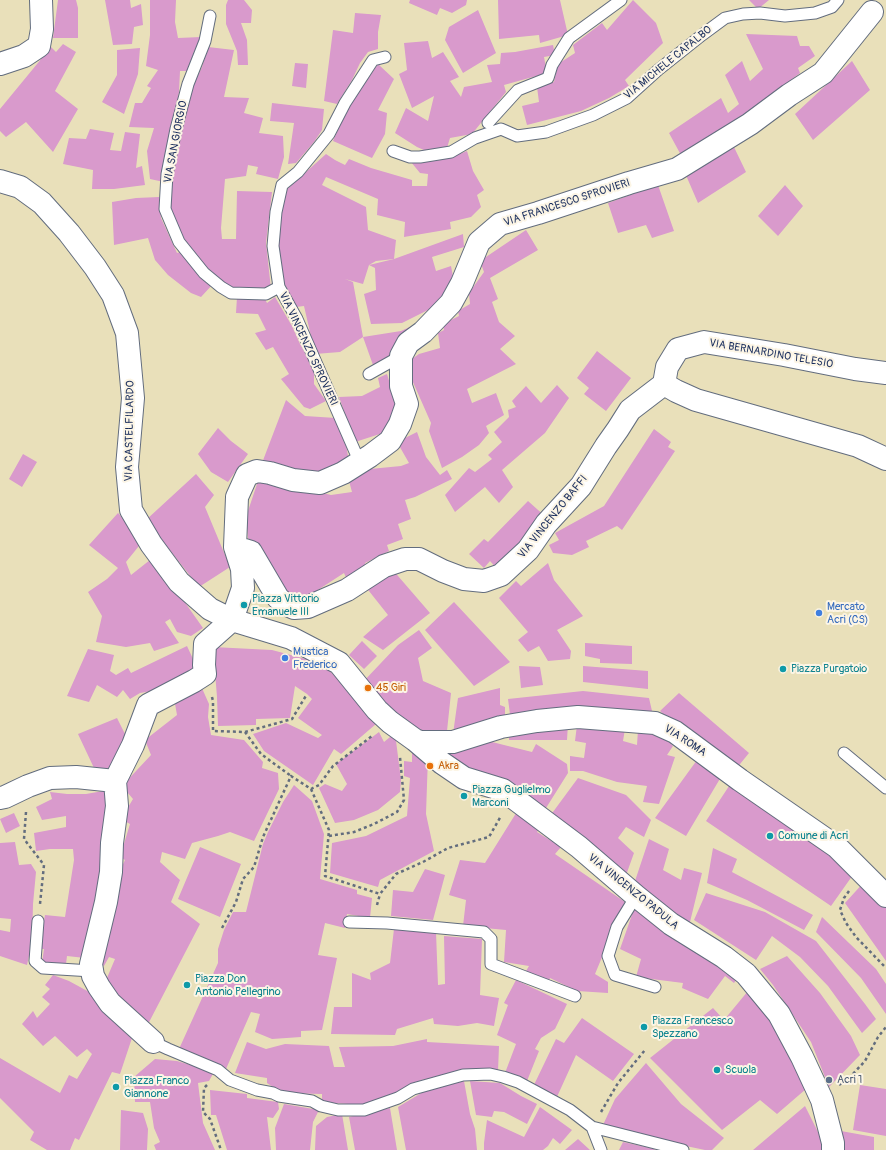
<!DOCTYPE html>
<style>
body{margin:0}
canvas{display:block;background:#e9e0ba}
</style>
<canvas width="886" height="1150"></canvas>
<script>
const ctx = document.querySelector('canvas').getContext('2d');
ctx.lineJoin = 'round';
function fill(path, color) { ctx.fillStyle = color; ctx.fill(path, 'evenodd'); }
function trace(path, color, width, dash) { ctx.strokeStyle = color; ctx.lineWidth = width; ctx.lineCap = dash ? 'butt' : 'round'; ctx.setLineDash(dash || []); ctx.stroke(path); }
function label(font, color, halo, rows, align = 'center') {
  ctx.font = font + ' Pangolin,sans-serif'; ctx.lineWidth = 4; ctx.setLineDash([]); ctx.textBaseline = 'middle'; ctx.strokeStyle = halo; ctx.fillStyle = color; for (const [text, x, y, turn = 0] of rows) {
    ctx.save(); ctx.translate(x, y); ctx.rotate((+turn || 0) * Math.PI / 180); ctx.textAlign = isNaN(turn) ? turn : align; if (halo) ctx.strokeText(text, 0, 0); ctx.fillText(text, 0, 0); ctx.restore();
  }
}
fill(new Path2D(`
 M58 0H76L78 8V38H53Z
 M105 0H130L131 8 141 4 143 25 134 27 132 44 113 45Z
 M150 0H176L175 22 178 38 201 37 199 50 194 51 190 71H180L179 92 164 182 150 179 147 151 154 128 129 127 135 103H142L151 88 147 86 158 70 146 66 150 35Z
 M228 0H244L252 10 251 23H241L247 40 248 65H238L237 51 226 24V5Z
 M410 0H467L466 5 452 13 440 8 437 15 409 3Z
 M498 0H560L568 35 540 43 539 35 499 39Z
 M633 0 656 23 663 43 625 80 629 86 609 98 581 111 527 125 522 106 539 102 537 87 554 82 558 64 575 53 573 45 602 23 607 30Z
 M749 0H769L758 9Z
 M478 10 496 53 463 73 445 40 449 27Z
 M355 13 381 15 378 32V49L368 52 360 63 352 80 337 104 324 101 333 30 353 33Z
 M746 34 797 36 800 46H809L815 56 798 68 800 73 778 90 782 95 682 157 669 133 721 98 728 113 739 104 725 75 742 61 750 81 763 69Z
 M428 41 432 58 443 52 459 77 450 81 461 97 464 87 492 82 487 65 500 64 501 53 515 52 553 45 555 55 544 57 547 73 504 85 506 92 472 134 450 138 446 151 431 153 417 147 395 133 406 108 428 121 434 96 412 108 399 74 407 70 404 43Z
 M63 44 76 52 55 91 78 109 53 152 26 122 6 137 0 131V109L51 47 56 52Z
 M208 47 234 50 224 97 249 98 244 113 263 118 259 133 283 136 284 157 278 179 256 174 258 167 248 165 246 176 225 179 221 228 222 239H236L237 191 272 192 266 243 271 289 238 290 211 276 186 247 174 224 169 204 172 167 182 127 187 98 202 67Z
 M140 48 138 74 124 114 102 102 117 75V50Z
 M852 61 870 90 813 140 795 114Z
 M295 63 308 64 306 88 292 86Z
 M378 64 394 79 378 110 387 113 385 134 372 158 333 141 346 111Z
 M272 103 324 109 322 130 314 142 296 163 288 164 294 123 270 121Z
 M90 129 114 133 110 150 121 151 125 132 140 134 136 168 142 166 145 185 114 189H92L93 170 63 164 69 138 86 139Z
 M733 145 746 172 698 203 685 173Z
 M467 151 473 171 484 190 477 195 481 207 471 217 450 222 451 229 404 237 405 222 377 215 378 199 326 177 322 185 366 207 368 230 396 240 394 259 376 261 369 265 394 259 463 234 464 247 432 257 436 271 451 266 454 282 432 308 402 323 371 324 364 294 376 290 375 268 369 265 363 284 345 279 353 282 363 337 340 352 315 354 304 306 296 307 291 296 282 285 277 245 280 211 286 190 326 154 335 160 345 165 349 159 371 168 412 180V186H427L428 174 420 173 411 162 441 160 443 157 457 155Z
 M658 185 674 231 652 238 646 225 618 233 608 203Z
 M785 185 803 206 778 236 758 216Z
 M159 197 161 218 177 253 184 251 190 265 213 284 201 297 191 293 168 275 155 260 148 238 114 245 112 202 136 198Z
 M526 230 538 250 490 278 498 299 492 302 499 322 515 336 500 349 516 364 467 389 472 403 496 393 504 415 486 426 489 433 479 445 462 457 442 468 429 431 431 423 405 364 419 354 440 348 438 333 444 330 443 324 459 316 458 311 470 304 469 293 484 272 480 261Z
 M237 297H264L267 303 275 297 292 326 300 344 314 368V384L326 401 310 409 304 407 281 379 289 374 273 347 266 350 255 333 266 330 258 314 236 313Z
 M414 325 389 357 373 365 363 337 401 331Z
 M597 351 631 378 606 411 584 394 589 388 577 378Z
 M387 374 399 414 383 433 355 442 339 397 362 396 380 387 378 378Z
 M557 385 569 398 545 433 502 470 513 487 499 503 485 487 455 512 445 495 469 468 475 472 492 459 488 455 502 442 494 432 509 417 508 410 516 407 512 401 526 386 541 403Z
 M286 400 305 416 336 418 346 444 349 462 318 476 262 463Z
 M218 428 231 441 248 454 228 482 211 472 198 454Z
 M654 429 671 442 668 447 675 451 622 530 617 526 586 541 589 547 572 555 553 553 549 545 559 540 555 533 604 506Z
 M417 432 426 457 440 475 447 470 452 479 415 497 405 500 411 519 398 524 403 539 387 545 389 551 365 563 367 572 348 582 344 573 304 599 292 596 277 582 258 550 248 538 246 517 259 478 331 495 352 492 349 481 370 469 401 466 409 463 397 442Z
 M23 454 37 462 22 487 9 479Z
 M196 474 214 495 205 507 230 567 199 587 146 520Z
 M528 501 547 518 499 571 490 561 484 568 469 554 484 539 488 542Z
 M118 513 143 541 126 562 131 575 150 560 179 594 203 628 191 636 177 632 170 619 165 622 179 643 154 651 150 643 126 647 96 642 102 616 88 592 107 579 118 568 89 545Z
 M548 563 554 580 583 616 557 630 571 651 570 659 548 661 539 646 528 652 518 640 528 632 499 598 516 581 521 586Z
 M392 569 430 613 383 650 363 637 388 615 365 586Z
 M454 602 510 662 474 686 425 630Z
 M419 630 432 648 418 658 423 681 451 693 447 731 445 736 425 735 401 726 362 683 398 645Z
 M362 641 377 656 364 669 349 655Z
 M585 643 632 646V664L600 663V659L585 656Z
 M187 646 199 672 164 689 140 693 130 699 123 690 117 697 97 685 89 702 67 696 88 649 114 655 110 671 116 675 128 668 131 673Z
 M213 647 272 650 321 663 336 677 376 724 341 754 334 749 313 785 264 751 253 734 286 723 318 738 322 735 298 718 312 699 307 694 295 686 290 718 256 719V725L218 726 217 697Z
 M519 666 540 667 543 685 521 688Z
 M583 666 648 671V689L583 682Z
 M201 686 209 704 208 717 211 735 244 740 263 762 262 768 278 773 279 789 254 841 230 832 218 836 192 843 185 859 162 852 160 862 180 880 171 902 200 924 146 1028 104 985 115 959 109 957 104 966 97 960 106 928 119 895 114 891 115 881 125 860 120 857 130 824 121 819 133 799 122 786 151 755 145 740 177 715 174 698Z
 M500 688V705L505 707V720L453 734 458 698Z
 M583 691 649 698 652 711 657 720 511 722 508 699Z
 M679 693 749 753 736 769 679 728 660 711Z
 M117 718 126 736 118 766 107 769 94 768 78 734Z
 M568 724 567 740H509V733Z
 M577 725 625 729 623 741 637 745 638 730 660 732 673 746 667 755 675 757 659 804 643 802 647 786 617 782 583 771H570V756L584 758 586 743 575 741Z
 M379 732 384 742 395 733 401 780 400 792 378 810 354 820 335 823 319 788 325 784 342 791 347 784 336 764Z
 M480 739 532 752 536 744 567 764 568 773 546 808 509 786 448 761 450 748Z
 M412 753 428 756 426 814 434 851 380 880 378 887 330 873 332 843 366 836 407 816 410 778 404 776V761L412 762Z
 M697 760 721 777 686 836 655 818Z
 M578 778 626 795 651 820 644 837 626 827 618 838 634 853 625 878 550 816Z
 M733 780 855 872 831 906 706 821Z
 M294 785 312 801 324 834 320 879 357 890V894L372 898 370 918 347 914 345 928 325 923 318 955 337 958 322 1030 301 1031V1037L272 1039 255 1032 260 1014 251 1012 226 1069 179 1049 218 963V949L224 930 233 912H246L263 844 268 832 283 802Z
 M109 790 103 872 85 958 67 956 66 964 42 963 44 949H39L45 915 65 917 74 860 73 849H50L36 851 34 833 66 827V816L42 820 36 807 52 799 50 792 67 794H86Z
 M518 810 541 826 537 832 561 847 555 854 625 902 595 974 608 982V993L577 991 550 978 548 982 526 971 529 966 504 962 506 930 463 926 466 900 449 895 460 860 485 863Z
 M14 813 20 826 6 833 0 819Z
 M649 839 669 849 663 870 681 880 684 868 702 873 689 926 633 887Z
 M15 842 19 865 31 864 36 872 33 904 32 942 27 965 0 956V930L10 932 11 919 0 918V843Z
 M200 847 241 864 220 917 178 899Z
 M713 848 737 859 732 872 813 915 804 930 747 900 707 883Z
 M425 869 445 875 433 920 391 916 393 890 413 892Z
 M865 881 886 908V961L845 903Z
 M706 893 765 912 816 941 865 1004 876 1019 862 1033 828 986 800 957 772 936 756 960 694 920Z
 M634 909 720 962 738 977 734 983 725 976 708 999 682 988 683 983 636 977 641 959 620 949Z
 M822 917 876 969 886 984V1014L861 978 816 932Z
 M394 929 436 932 438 985 445 984 444 936 482 939 480 995 499 998 494 1026 477 1023 458 1026 434 1024 433 1018 397 1029 395 1035 331 1034 334 1007H352V973L371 980 370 973 390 963Z
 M787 956 820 993 851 1036 860 1055 829 1087 811 1042 773 985 760 969Z
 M53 975 69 981 91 993 133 1035 120 1074 112 1072 79 1140 75 1138 70 1150H47L30 1140 34 1132 0 1098V1058L60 1093 69 1075 77 1079 92 1054 87 1049 77 1057 55 1036 43 1046 22 1024 33 1011 37 1018 50 1004 42 997 50 989 45 985Z
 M516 980 567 1004 555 1029 541 1038 535 1049 539 1051 527 1081 505 1073 516 1044 497 1035 508 1005 504 1003Z
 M748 991 782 1029 806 1089 777 1114 760 1100 722 1130 650 1058 713 1008 724 1020Z
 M582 1018 634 1054 613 1081 576 1055 556 1099 532 1089 556 1039 564 1043Z
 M427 1039V1042L499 1046 498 1071 452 1072V1075L421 1080 396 1094 361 1105 322 1102V1094L282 1093 267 1083V1078L235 1073 247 1042 266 1049 285 1044 329 1046 334 1067H345L339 1047 393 1046Z
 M155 1059 177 1061 214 1072 209 1081 198 1083 203 1123 215 1150H156L154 1145 160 1142 154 1128 150 1102H135L134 1077Z
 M646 1063 681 1104 724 1138 712 1150H705L667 1142 603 1125 615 1099Z
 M464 1081 470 1114 475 1129 477 1150H406L398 1107 423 1092Z
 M470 1081 500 1083 521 1096 537 1104 527 1124 504 1112 494 1111 492 1117 476 1115Z
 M860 1085 886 1089V1136L853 1130Z
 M210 1090 247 1094V1098L278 1102 279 1109 273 1118 267 1117 271 1150H227L216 1115H211Z
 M284 1104 319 1110 313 1122 310 1150H276L275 1128Z
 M805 1106 825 1146V1150H753Z
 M540 1107 572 1130 560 1144 553 1138 548 1146 543 1150H484V1143L487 1120 524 1137Z
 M390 1108 397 1150H355L349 1117Z
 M121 1110 143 1113 148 1129 147 1150H120Z
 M342 1114 348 1150H315L316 1126 327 1117Z
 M841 1131 874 1137V1150H840Z
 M578 1139 590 1150H565Z
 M623 1142 655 1149 654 1150H619Z`), '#d99acc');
const lane = new Path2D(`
 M210 16 205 41 188 84 176 129 167 174 165 209 179 242 204 273 221 287 231 293 266 294 279 287
 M488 123 518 90 548 78 552 65 569 38 621 0
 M393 151 410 157H420L451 152 475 138 501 129 517 136 546 132 593 115 627 98 658 70 702 35 725 18 743 14 760 13 785 16 815 13 832 7 838 0
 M369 374 401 356
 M360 463 297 319 279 287 273 246 276 212 282 185 298 172 329 134 345 103 373 60 385 57
 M844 753 886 788
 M636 896 617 927 608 956 615 975 655 987
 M38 921 35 961 43 968 92 971
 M349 922 387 923 484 932 491 939V964L575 996
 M153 1042 168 1049 218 1070 230 1080 257 1090 273 1093 279 1096 312 1101 321 1106 338 1110H364L398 1098 413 1089 463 1075 490 1074 503 1077 518 1082 570 1110 592 1127 601 1150
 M592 1127 683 1150`);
const street = new Path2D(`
 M0 64 24 56 39 46 42 29 41 0
 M0 181 20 187 42 203 69 233 95 267 113 295 127 333 133 398 127 467 131 510 151 544 179 582 210 609 232 620 291 638 339 663 377 710 390 722 415 740 442 763 464 778 503 790 579 847 636 896 671 924 724 957 746 974 779 1014 802 1057 822 1100 833 1143V1150
 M886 373 855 369 784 355 704 342 678 349 667 367 664 384 676 391 696 400 858 446 886 459
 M235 547 251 552 278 598 285 604 294 608 308 607 347 590 384 566 405 559H419L443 571 464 579 484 581 501 575 528 550 546 524 581 486 606 446 618 429 630 410 664 384
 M415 740 420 742H453L501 727 537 721 578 717 655 723 675 732 740 780 837 847 886 896
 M0 798 5 797 28 786 50 778 76 777 115 781
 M153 1042 110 1003 99 987 93 976 91 964 106 902 111 872 112 843 117 806 115 781 133 745 148 705 194 681 205 674 204 665 205 644 232 620 243 588 242 569 235 547 237 497 247 475 257 471 270 473 293 480 320 483 343 473 370 456 390 441 400 424 407 404 401 386V356L408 343 423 332 451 303 462 283 479 242 500 224 538 213 629 183 677 169 750 124 789 95 823 73 872 12`);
trace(lane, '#636d7e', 13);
trace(street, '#636d7e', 24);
trace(new Path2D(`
 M212 697 213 701V731L245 732 261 754 291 776
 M245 732 292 719 307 694
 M311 789 329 830 325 876 380 894 396 874 423 862 448 848 489 837 501 816
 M26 812 24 839 44 865 40 904
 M329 836 354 832 374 824 397 812 404 800 400 757
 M849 891 844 898 840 910 846 923 856 937 886 968
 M377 905 380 894
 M222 928 236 902 243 879 254 867 263 837 291 776 311 789 319 785 333 766 372 736
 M207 1085 204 1088 203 1112 210 1119 221 1150
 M839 1085 851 1076 865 1061 878 1037 886 1027
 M601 1112 618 1083 645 1050`), '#636d7e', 2.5, [3, 3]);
trace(lane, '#fff', 11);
trace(street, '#fff', 22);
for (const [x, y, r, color] of [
 [244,605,4,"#0f9aa8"],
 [819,613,4,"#3f7fe0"],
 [285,658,4,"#3f7fe0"],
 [783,669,4,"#0f9aa8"],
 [368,688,4,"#e8710a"],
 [430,766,4,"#e8710a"],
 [464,796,4,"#0f9aa8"],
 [770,836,4,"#0f9aa8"],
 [187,985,4,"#0f9aa8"],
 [644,1027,4,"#0f9aa8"],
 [717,1070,4,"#0f9aa8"],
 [829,1080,4,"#5c6f8a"],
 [116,1087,4,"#0f9aa8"]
]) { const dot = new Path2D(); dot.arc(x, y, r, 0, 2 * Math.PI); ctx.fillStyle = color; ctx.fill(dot); trace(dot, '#fcf5e5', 1.5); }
label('11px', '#1b2f5e', '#fcf5e5', [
 ["VIA MICHELE CAPALBO",668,63,-39],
 ["VIA SAN GIORGIO",176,142,-79],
 ["VIA FRANCESCO SPROVIERI",567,203,-18],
 ["VIA VINCENZO SPROVIERI",308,349,65],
 ["VIA BERNARDINO TELESIO",771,354,10],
 ["VIA CASTELFILARDO",130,431,-89],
 ["VIA VINCENZO BAFFI",553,517,-51],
 ["VIA ROMA",685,741,33],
 ["VIA VINCENZO PADULA",633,892,39]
]);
label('11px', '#0d838f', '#fcf5e5', [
 ["Piazza Vittorio",252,599],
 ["Emanuele III",252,612],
 ["Piazza Purgatoio",791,669],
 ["Piazza Guglielmo",472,790],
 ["Marconi",472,803],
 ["Comune di Acri",778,836],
 ["Piazza Don",195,979],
 ["Antonio Pellegrino",195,992],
 ["Piazza Francesco",652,1021],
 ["Spezzano",652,1034],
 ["Scuola",725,1070],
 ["Piazza Franco",124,1081],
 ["Giannone",124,1094]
], 'left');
label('11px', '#366cbe', '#fcf5e5', [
 ["Mercato",827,607],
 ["Acri (CS)",827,620],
 ["Mustica",293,652],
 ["Frederico",293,665]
], 'left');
label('11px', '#c56008', '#fcf5e5', [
 ["45 Giri",376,688],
 ["Akra",438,766]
], 'left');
label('11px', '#4e5e75', '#fcf5e5', [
 ["Acri 1",837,1080]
], 'left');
</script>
